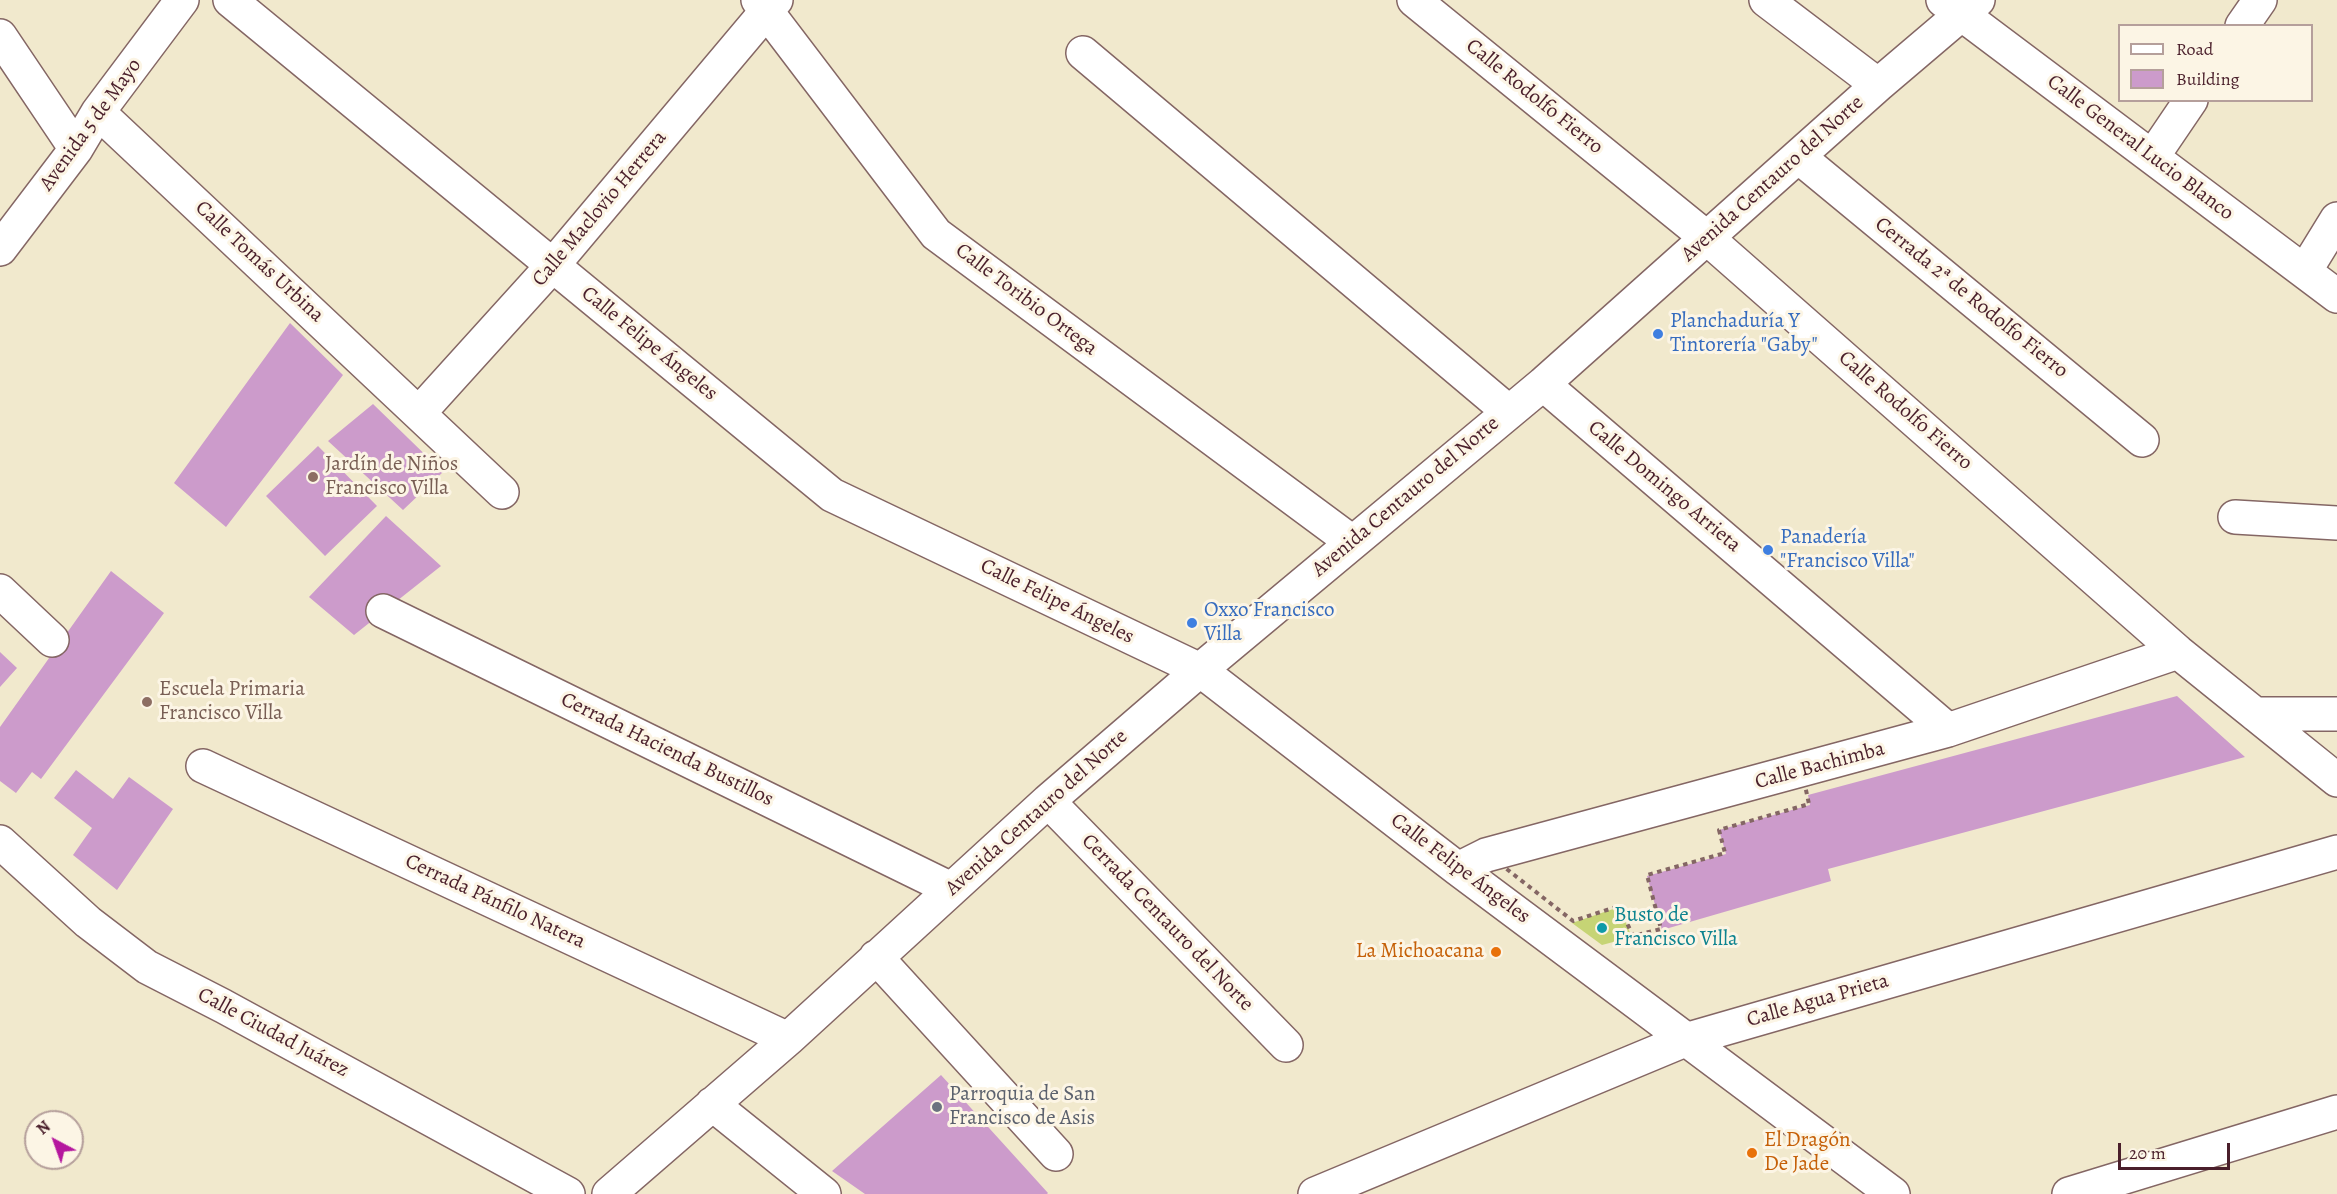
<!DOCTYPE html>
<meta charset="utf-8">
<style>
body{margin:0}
#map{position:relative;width:2337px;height:1194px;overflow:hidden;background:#f1e9cd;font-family:Alegreya,serif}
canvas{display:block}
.legend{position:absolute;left:2118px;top:24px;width:195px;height:78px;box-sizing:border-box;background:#fcf5e5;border:2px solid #b59f9b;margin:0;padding:8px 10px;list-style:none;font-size:18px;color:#4a1f2b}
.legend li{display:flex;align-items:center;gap:12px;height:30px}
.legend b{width:30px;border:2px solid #b59f9b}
.north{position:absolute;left:24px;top:1110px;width:60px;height:60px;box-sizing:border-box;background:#fcf5e5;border:2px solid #b59f9b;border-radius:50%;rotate:319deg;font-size:16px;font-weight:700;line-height:24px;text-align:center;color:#4a1f2b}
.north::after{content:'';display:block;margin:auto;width:21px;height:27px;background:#b5179e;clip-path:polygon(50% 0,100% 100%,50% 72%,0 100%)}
.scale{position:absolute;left:2118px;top:1143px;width:112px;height:27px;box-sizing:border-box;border:3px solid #4a1f2b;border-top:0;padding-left:8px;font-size:18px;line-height:21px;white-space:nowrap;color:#4a1f2b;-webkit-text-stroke:4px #fcf5e5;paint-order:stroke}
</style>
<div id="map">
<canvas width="2337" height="1194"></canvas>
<ul class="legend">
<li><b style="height:8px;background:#fff"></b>Road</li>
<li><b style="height:16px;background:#cc9bcb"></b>Building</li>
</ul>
<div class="north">N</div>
<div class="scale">20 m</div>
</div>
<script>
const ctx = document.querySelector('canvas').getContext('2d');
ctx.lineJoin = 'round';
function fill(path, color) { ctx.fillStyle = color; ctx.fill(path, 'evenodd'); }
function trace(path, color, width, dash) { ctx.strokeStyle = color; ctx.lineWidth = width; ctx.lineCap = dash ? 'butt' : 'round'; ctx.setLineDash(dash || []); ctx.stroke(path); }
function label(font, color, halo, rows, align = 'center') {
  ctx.font = font + ' Alegreya,serif'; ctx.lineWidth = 6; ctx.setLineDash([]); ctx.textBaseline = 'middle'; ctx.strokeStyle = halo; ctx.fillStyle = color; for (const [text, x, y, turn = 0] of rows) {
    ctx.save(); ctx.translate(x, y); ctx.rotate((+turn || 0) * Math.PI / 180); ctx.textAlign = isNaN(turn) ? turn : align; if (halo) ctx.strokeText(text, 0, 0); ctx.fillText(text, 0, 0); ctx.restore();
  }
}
fill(new Path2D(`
 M1619 907 1632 937 1602 945 1572 923Z`), '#c6d475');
fill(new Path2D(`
 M290 323 343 375 226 527 174 483Z
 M373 404 443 472 403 510 328 441Z
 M318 446 377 506 325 556 266 496Z
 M386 516 441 566 354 635 309 597Z
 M111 571 164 613 41 779 32 772 16 793 0 781V727Z
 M0 652 17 668 0 687Z
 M2177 696 2245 757 1828 869 1831 881 1662 930 1647 876 1726 854 1719 830 1810 805 1808 795Z
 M76 770 113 799 129 777 173 809 117 890 73 855 92 828 54 798Z
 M941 1075 1048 1193 1047 1194H865L832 1171Z`), '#cc9bcb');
const minor = new Path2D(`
 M230 0 832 495 1200 670 1458 869 1893 1194
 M758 0 936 234 1352 542
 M1414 0 1707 238 2178 652 2337 780
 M1766 0 1878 85
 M1943 0 2337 296
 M2242 26 2260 0
 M0 36 76 149
 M1083 53 1509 412
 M98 112 502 492
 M2153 156 2191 100
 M1799 157 2142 440
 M0 249 76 149 98 112 182 0
 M2305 271 2337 219
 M1543 384 1948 730
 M419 413 553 265 776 0
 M2235 517 2337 523
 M0 591 52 640
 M383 611 951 889
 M2255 714H2337
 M203 766 788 1039
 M1048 801 1286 1045
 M0 842 88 922 147 967 223 1006 568 1194
 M1458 869 1486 855 1948 730 2178 652
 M876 957 1056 1154
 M712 1104 824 1194
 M609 1194 788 1039 1048 801 1200 670 1543 384 1878 85 1978 0
 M1315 1194 1685 1040 2337 852
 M2069 1194 2337 1112`);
trace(minor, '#846664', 36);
trace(new Path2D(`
 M1804 781 1809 804 1719 830 1725 853 1647 875 1661 929 1633 936 1619 906 1573 921 1499 863 1695 806Z`), '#846664', 4, [4.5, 4.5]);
trace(minor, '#fff', 33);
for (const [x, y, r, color] of [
 [1658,334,6,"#3f7fe0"],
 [313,477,6,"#8d6e63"],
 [1768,550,6,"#3f7fe0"],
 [1192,623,6,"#3f7fe0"],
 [147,702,6,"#8d6e63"],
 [1602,928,6,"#0f9aa8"],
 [1496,952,6,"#e8710a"],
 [937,1107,6,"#6b7280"],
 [1752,1153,6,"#e8710a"]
]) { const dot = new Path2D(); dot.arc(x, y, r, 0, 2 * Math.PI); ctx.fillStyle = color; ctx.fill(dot); trace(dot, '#fcf5e5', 2); }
label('21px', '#4a1f2b', '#fcf5e5', [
 ["Calle Rodolfo Fierro",1534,97,39],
 ["Avenida 5 de Mayo",91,125,-54],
 ["Calle General Lucio Blanco",2140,148,37],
 ["Avenida Centauro del Norte",1773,179,-42],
 ["Calle Maclovio Herrera",600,209,-50],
 ["Calle Tomás Urbina",259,262,43],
 ["Cerrada 2ª de Rodolfo Fierro",1971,298,39],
 ["Calle Toribio Ortega",1026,300,37],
 ["Calle Felipe Ángeles",649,344,39],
 ["Calle Rodolfo Fierro",1905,411,41],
 ["Calle Domingo Arrieta",1664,487,40],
 ["Avenida Centauro del Norte",1406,497,-40],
 ["Calle Felipe Ángeles",1057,602,26],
 ["Cerrada Hacienda Bustillos",667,750,26],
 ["Calle Bachimba",1820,766,-15],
 ["Avenida Centauro del Norte",1037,813,-42],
 ["Calle Felipe Ángeles",1460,869,37],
 ["Cerrada Pánfilo Natera",495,902,25],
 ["Cerrada Centauro del Norte",1167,923,46],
 ["Calle Agua Prieta",1818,1001,-16],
 ["Calle Ciudad Juárez",273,1033,28]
]);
label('21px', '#366cbe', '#fcf5e5', [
 ["Planchaduría Y",1670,322],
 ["Tintorería \"Gaby\"",1670,346],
 ["Panadería",1780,538],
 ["\"Francisco Villa\"",1780,562],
 ["Oxxo Francisco",1204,611],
 ["Villa",1204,635]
], 'left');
label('21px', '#785e54', '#fcf5e5', [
 ["Jardín de Niños",325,465],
 ["Francisco Villa",325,489],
 ["Escuela Primaria",159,690],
 ["Francisco Villa",159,714]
], 'left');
label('21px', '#0d838f', '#fcf5e5', [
 ["Busto de",1614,916],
 ["Francisco Villa",1614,940]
], 'left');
label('21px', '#c56008', '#fcf5e5', [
 ["La Michoacana",1484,952],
 ["El Dragón",1764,1141,"left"],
 ["De Jade",1764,1165,"left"]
], 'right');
label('21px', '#5b616d', '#fcf5e5', [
 ["Parroquia de San",949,1095],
 ["Francisco de Asis",949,1119]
], 'left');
</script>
